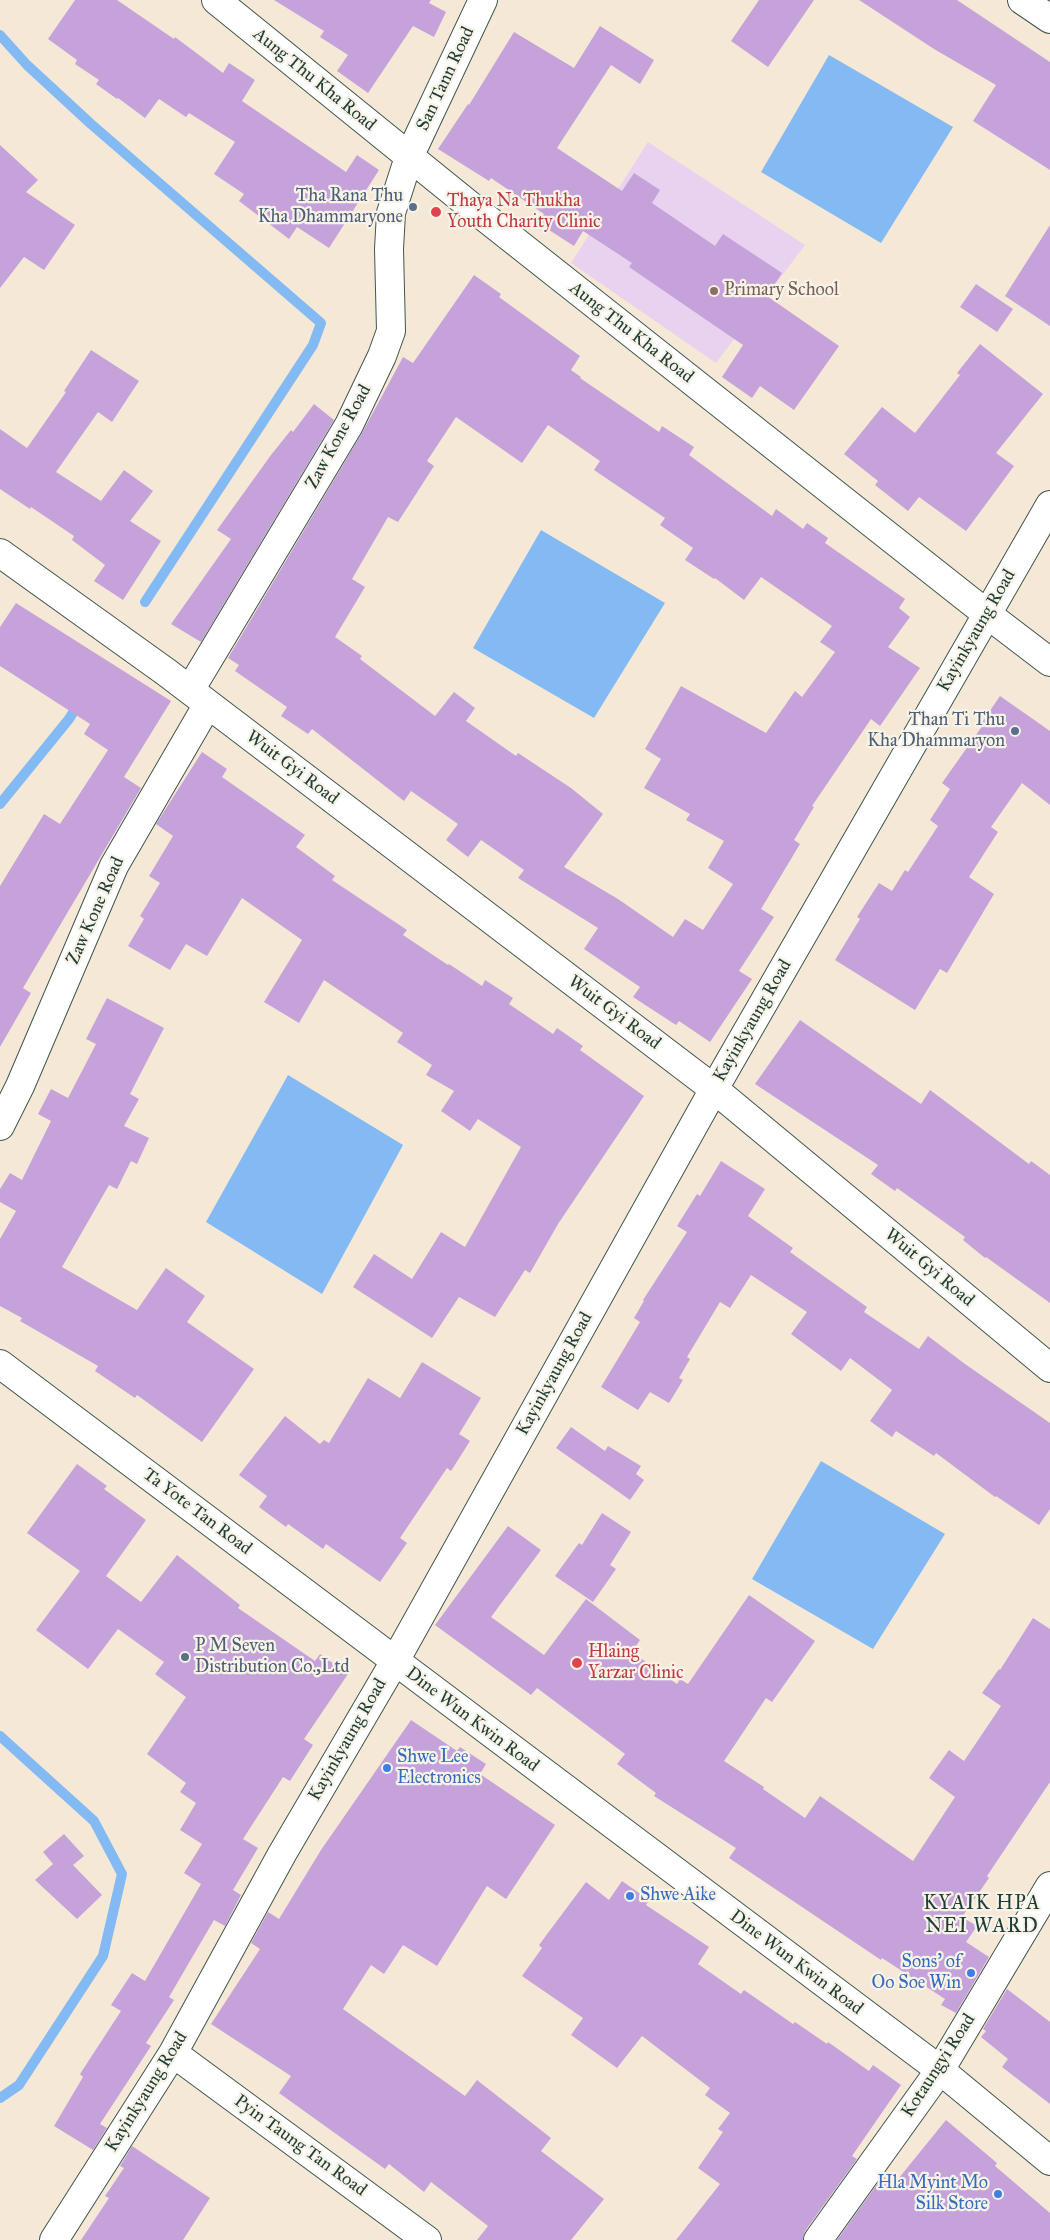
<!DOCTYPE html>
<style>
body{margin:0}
canvas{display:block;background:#f6e8d6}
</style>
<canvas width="1050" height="2240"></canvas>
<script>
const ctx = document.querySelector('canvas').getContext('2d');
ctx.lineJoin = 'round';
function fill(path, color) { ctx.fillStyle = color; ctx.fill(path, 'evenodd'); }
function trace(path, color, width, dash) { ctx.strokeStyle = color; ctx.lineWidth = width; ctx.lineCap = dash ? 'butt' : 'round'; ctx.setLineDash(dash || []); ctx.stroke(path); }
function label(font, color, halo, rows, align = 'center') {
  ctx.font = font + ' "IM FELL Great Primer",serif'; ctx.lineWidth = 4.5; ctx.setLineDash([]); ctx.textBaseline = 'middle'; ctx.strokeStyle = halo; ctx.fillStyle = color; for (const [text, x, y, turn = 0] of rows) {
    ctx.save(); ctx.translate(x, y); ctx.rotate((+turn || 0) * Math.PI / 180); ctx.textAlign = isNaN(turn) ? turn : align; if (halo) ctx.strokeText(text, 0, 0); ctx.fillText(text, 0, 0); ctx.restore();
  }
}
fill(new Path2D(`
 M648 142 805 245 716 363 571 263Z`), '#e8d2ef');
fill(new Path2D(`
 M829 55 953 127 881 243 761 172Z
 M541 530 665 603 594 718 473 648Z
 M288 1075 403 1145 322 1294 206 1222Z
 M821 1461 945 1534 873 1649 752 1579Z`), '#84baf3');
trace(new Path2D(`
 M0 35 27 65 91 124 321 323 313 345 145 602
 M0 804 69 719 79 703
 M0 1736 94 1821 122 1874 103 1956 19 2085 0 2098`), '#84baf3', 10);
fill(new Path2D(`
 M75 0H117L174 39 175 37 223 73 229 63 255 80 242 101 346 172 357 155 379 170 329 248 297 227 289 239 239 201 244 194 214 174 235 142 189 113 186 117 159 99 145 118 118 98 117 99 96 84 99 80 75 64 77 60 48 39Z
 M274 0H431L429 3 446 12 434 37 413 26 368 93 337 71 348 55 320 37 324 31Z
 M759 0H814L768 67 731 41Z
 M859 0H957L1050 62V170L973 121 996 85 934 49Z
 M600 26 654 60 640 84 611 65 557 148 622 191 634 173 660 190 652 203 715 246 723 234 782 273 767 296 839 346 794 410 760 386 752 398 722 377 743 345 629 267 632 263 583 231 574 246 538 223 544 214 491 178 489 181 438 149 468 104 469 105 514 32 574 68Z
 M0 145 38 180 26 192 75 225 44 270 24 257 0 288Z
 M1050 225V326L1005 296Z
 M474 275 501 294 499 297 580 356 571 370 581 377 580 378 659 432 662 426 694 447 689 455 772 516 776 509 803 529 807 523 828 538 825 543 905 599 899 608 910 617 888 647 920 668 880 726 871 719 812 806 814 807 794 840 800 844 761 909 774 917 739 971 752 979 710 1042 679 1021 676 1025 633 997 640 987 584 949 598 928 518 878 524 870 481 840 468 857 446 840 458 824 411 791 404 801 312 729 308 734 281 716 287 707 235 671 239 665 228 658 362 433 403 357 413 363ZM456 417 522 463 548 425 600 461 594 470 665 518 660 525 693 548 685 560 714 579 715 578 744 600 761 577 832 626 820 642 835 652 802 697 795 691 766 733 681 686 645 749 661 759 644 788 690 814 686 820 724 841 708 868 733 884 703 930 685 919 673 937 618 899 564 867 603 814 571 788 518 753 516 756 466 721 475 708 454 692 435 716 360 659 362 656 335 637 365 587 352 579 388 517 398 522 434 466 427 461Z
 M976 284 1013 309 997 332 960 307Z
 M980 344 1043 394 996 453 1014 466 966 531 919 497 908 511 875 485 878 481 844 454 882 407 915 433 960 375 957 373Z
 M91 350 139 381 112 422 98 412 56 472 101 501 124 470 153 491 130 521 161 541 123 600 94 581 105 565 72 540 74 536 31 507 30 509 0 489V429L27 448 66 392 64 391Z
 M314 404 334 420 201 642 171 624 231 539 217 530 271 455 291 430 293 432Z
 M16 603 171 701 124 777 141 788 23 988 31 993 0 1047V886L44 814 60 824 108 750 84 734 90 724 0 666V627Z
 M1000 696 1050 731V805L1022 783 991 827 998 832 969 877 994 894 947 973 940 969 915 1010 835 960 860 919 857 917 879 883 892 891 905 870 908 872 938 826 930 820 950 789 942 783 983 725 981 724Z
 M202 752 227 769 222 777 305 835 296 847 335 876 332 880 407 930 403 935 448 965 449 964 482 986 485 980 513 998 509 1004 553 1034 557 1028 583 1046 580 1050 644 1096 558 1224 530 1273 525 1270 495 1317 459 1297 432 1338 353 1287 374 1254 412 1279 441 1232 465 1247 521 1147 478 1119 470 1131 441 1111 454 1091 426 1075 432 1065 397 1042 403 1033 324 980 299 1023 264 1002 302 940 242 898 207 956 186 944 170 970 128 946 144 919 140 916 160 883 149 876 173 836 156 824Z
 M107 998 164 1028 130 1094 139 1099 124 1126 149 1138 137 1164 131 1161 117 1189 109 1185 62 1267 137 1310 166 1268 205 1296 187 1322 254 1369 202 1442 137 1395 135 1398 95 1371 98 1366 20 1321 22 1318 0 1306V1239L16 1211 0 1202V1189L10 1173 22 1180 51 1121 38 1114 51 1089 68 1098 96 1044 86 1039Z
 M800 1020 921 1104 930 1090 1029 1164 1031 1161 1050 1175V1303L986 1257 985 1258 963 1240 965 1237 897 1188 895 1191 871 1174 878 1165 755 1084Z
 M721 1161 765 1189 748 1216 793 1248 790 1252 867 1307 864 1312 919 1349 928 1336 965 1364 1050 1423V1509L1039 1525 996 1496 995 1497 936 1453 934 1456 896 1431 892 1437 870 1421 892 1390 850 1358 841 1371 791 1334 807 1312 751 1275 730 1308 720 1302 687 1357 690 1359 679 1378 683 1380 669 1403 650 1392 638 1410 601 1387 640 1322 634 1318 644 1301 643 1300 687 1232 677 1226 697 1194 700 1196Z
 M422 1362 481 1398 459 1434 470 1441 451 1471 447 1468 400 1538 407 1543 380 1582 326 1544 323 1549 288 1524 286 1527 259 1507 267 1496 239 1475 285 1416 320 1444 324 1440 329 1443 368 1378 400 1398Z
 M571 1427 605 1451 608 1446 641 1466 636 1474 644 1480 630 1500 556 1448Z
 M77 1464 107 1486 104 1489 146 1520 106 1576 141 1602 177 1555 240 1605 238 1608 315 1661 320 1654 348 1674 304 1739 313 1745 290 1781 283 1777 243 1839 258 1848 233 1890 241 1895 225 1926 214 1920 169 1997 174 2000 146 2043 151 2046 100 2124 107 2128 93 2150 54 2126 83 2077 80 2074 121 2011 111 2005 132 1973 145 1981 201 1884 184 1873 202 1844 180 1830 196 1803 180 1792 186 1783 147 1754 186 1697 155 1674 164 1662 118 1629 88 1669 36 1630 80 1571 27 1533Z
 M602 1513 631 1532 610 1565 616 1569 593 1602 555 1576 579 1543 582 1545Z
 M508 1526 541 1550 491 1617 544 1655 586 1599 640 1640 632 1652 677 1684 680 1679 688 1684 749 1595 815 1641 772 1702 766 1698 724 1761 764 1787 763 1789 805 1818 820 1796 913 1861 955 1797 929 1778 949 1750 964 1761 1001 1706 982 1693 999 1669 1000 1670 1033 1618 1050 1629V1782L987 1876 989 1878 962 1917 977 1926 966 1942 989 1957 956 2013 941 2005 945 1999 882 1958 881 1960 729 1858 736 1848 654 1796 656 1793 617 1764 625 1754 537 1688 531 1695 435 1625Z
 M411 1720 457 1751 460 1747 486 1764 480 1774 555 1825 506 1899 487 1886 437 1966 403 1945 384 1974 371 1965 343 2009 465 2096 477 2080 551 2138 541 2151 604 2199 571 2240H477L488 2226 431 2182 424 2192 389 2164 385 2169 279 2093 291 2076 211 2024 260 1949 251 1943 268 1912 279 1919 321 1850Z
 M64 1834 84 1856 73 1865 102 1895 77 1919 35 1880 53 1864 43 1852Z
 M622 1881 649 1900 646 1905 709 1947 698 1964 741 1994 744 1990 793 2024 795 2022 827 2044 828 2042 869 2071 873 2065 901 2085 852 2156 857 2159 805 2231 803 2240H676L720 2184 698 2168 723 2132 718 2129 730 2113 705 2095 710 2088 642 2036 617 2068 571 2035 583 2018 522 1976 542 1948 539 1945 586 1882 609 1900Z
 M1007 1989 1050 2022V2104L1002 2067 1008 2059 981 2037 986 2031 983 2029Z
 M946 2120 997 2163 995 2166 1050 2213V2240H837L883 2176 894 2184Z
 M132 2146 210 2198 183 2240H81L109 2198 105 2196 124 2168 120 2166Z`), '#c6a2db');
const minor = new Path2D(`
 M216 0 468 204 987 614 1050 662
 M1022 0 1050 19
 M0 553 166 672 714 1089 1050 1368
 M190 690 349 425 382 356 391 331 389 249 391 213 409 157 483 0
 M0 1126 20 1086 114 866 208 704
 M173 2053 427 2240
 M54 2240 173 2053 282 1854 395 1661 714 1089 1050 505
 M818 2240 940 2070 1050 1886`);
const tertiary = new Path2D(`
 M0 1364 940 2070 1050 2161`);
trace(minor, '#3f574c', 30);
trace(tertiary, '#3f574c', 30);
trace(minor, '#fff', 28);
trace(tertiary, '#fff', 28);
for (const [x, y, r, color] of [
 [413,207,5,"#5c6f8a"],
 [436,212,6,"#e0444e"],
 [714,291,5,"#8d6e63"],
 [1015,731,5,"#5c6f8a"],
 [185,1657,5,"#5c6f8a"],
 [577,1663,6,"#e0444e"],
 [387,1768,5,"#3f7fe0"],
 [630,1896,5,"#3f7fe0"],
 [971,1973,5,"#3f7fe0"],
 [998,2194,5,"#3f7fe0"]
]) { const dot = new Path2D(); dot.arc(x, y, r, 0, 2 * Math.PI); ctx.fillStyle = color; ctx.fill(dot); trace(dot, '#f7f3e8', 2); }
label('18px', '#1f3d34', '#f7f3e8', [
 ["San Tann Road",446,79,-65],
 ["Aung Thu Kha Road",314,80,39],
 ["Aung Thu Kha Road",631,333,38],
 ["Zaw Kone Road",339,437,-61],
 ["Kayinkyaung Road",977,631,-60],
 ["Wuit Gyi Road",292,768,37],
 ["Zaw Kone Road",96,911,-66],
 ["Wuit Gyi Road",614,1013,37],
 ["Kayinkyaung Road",753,1021,-60],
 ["Wuit Gyi Road",929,1268,40],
 ["Kayinkyaung Road",555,1374,-61],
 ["Ta Yote Tan Road",197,1512,37],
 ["Dine Wun Kwin Road",472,1720,37],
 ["Kayinkyaung Road",348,1740,-60],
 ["Dine Wun Kwin Road",796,1963,37],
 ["Kotaungyi Road",939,2066,-57],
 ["Kayinkyaung Road",147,2092,-58],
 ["Pyin Taung Tan Road",300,2146,36]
]);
label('18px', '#4e5e75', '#f7f3e8', [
 ["Tha Rana Thu",403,197],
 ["Kha Dhammaryone",403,218],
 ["Than Ti Thu",1005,721],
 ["Kha Dhammaryon",1005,742],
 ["P M Seven",195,1647,"left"],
 ["Distribution Co.,Ltd",195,1668,"left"]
], 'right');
label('18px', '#be3a42', '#f7f3e8', [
 ["Thaya Na Thukha",447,202],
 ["Youth Charity Clinic",447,223],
 ["Hlaing",588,1653],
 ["Yarzar Clinic",588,1674]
], 'left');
label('18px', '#785e54', '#f7f3e8', [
 ["Primary School",724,291]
], 'left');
label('18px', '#366cbe', '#f7f3e8', [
 ["Shwe Lee",397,1758],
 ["Electronics",397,1779],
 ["Shwe Aike",640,1896],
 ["Sons' of",961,1963,"right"],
 ["Oo Soe Win",961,1984,"right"],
 ["Hla Myint Mo",988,2184,"right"],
 ["Silk Store",988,2205,"right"]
], 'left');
ctx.letterSpacing = '1px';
label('20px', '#1f3d34', '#f7f3e8', [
 ["KYAIK HPA",982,1904],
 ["NEI WARD",982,1927]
]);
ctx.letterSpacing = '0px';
</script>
